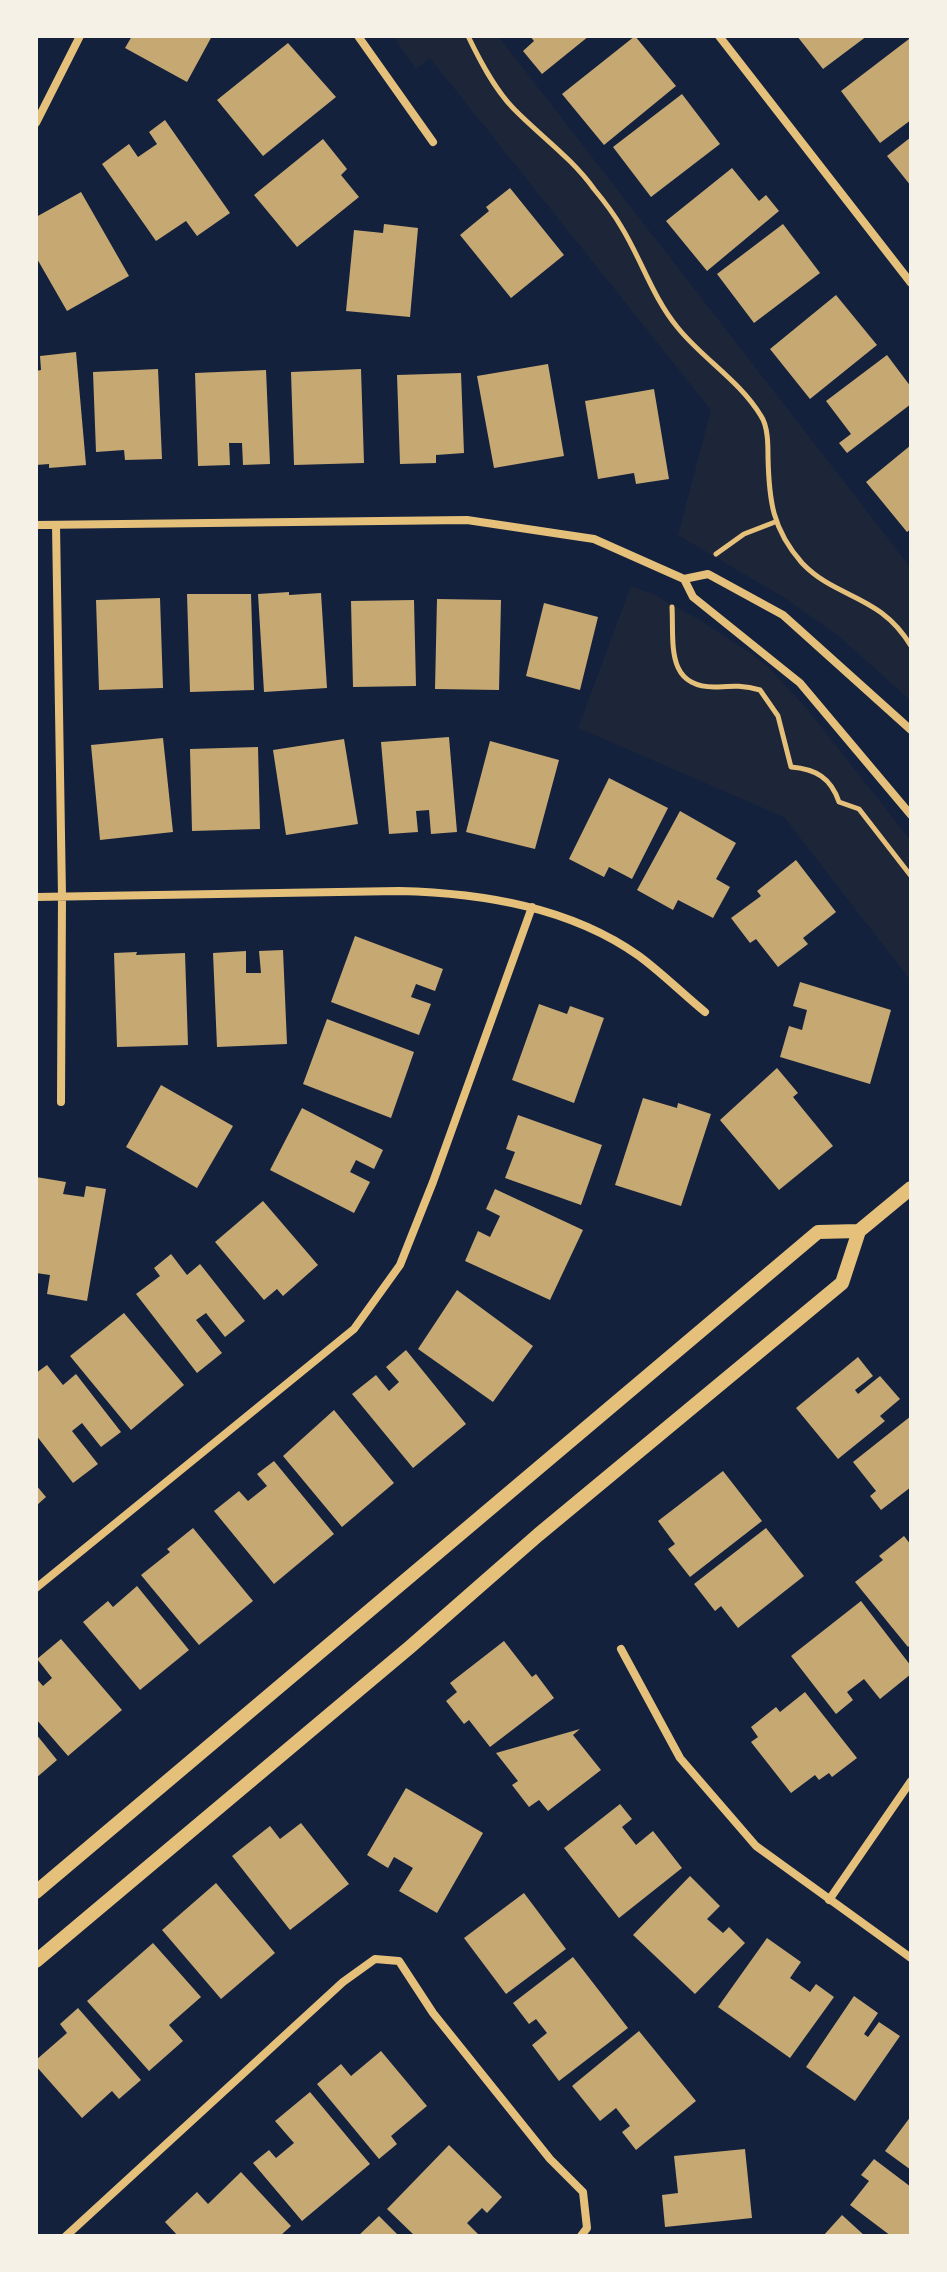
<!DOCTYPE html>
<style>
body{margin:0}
#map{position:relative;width:947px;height:2272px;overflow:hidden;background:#14213d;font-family:Barlow,sans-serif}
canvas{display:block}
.frame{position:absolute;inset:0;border:38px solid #f6f1e7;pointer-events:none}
</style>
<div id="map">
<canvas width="947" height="2272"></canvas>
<div class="frame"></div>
</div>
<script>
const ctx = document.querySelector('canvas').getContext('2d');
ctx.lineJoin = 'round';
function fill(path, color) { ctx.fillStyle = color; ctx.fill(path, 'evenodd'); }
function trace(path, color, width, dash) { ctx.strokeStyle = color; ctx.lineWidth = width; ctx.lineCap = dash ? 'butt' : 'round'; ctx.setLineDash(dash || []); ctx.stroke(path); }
fill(new Path2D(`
 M393 36H498L911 568V701L841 638 788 600 678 535 711 410 430 58 416 69Z
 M631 586 655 595 698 619 752 654 770 669 808 710 911 841V981L784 817 578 728Z`), '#1d2539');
fill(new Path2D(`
 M132 36H212L187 82 125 48Z
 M530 36H589L542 74 523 51 534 41Z
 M635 36 676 86 604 145 562 94Z
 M797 36H867L823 69Z
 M909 39 911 120 880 143 841 91Z
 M288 43 336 97 263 156 217 100Z
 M682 94 720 144 651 197 613 147Z
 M165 120 230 213 197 236 186 221 156 241 102 164 129 144 138 157 157 144 149 132Z
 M911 137V186L887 156Z
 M323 139 347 169 341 175 359 197 297 247 254 195Z
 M732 168 759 201 766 195 779 211 707 271 666 221Z
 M510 188 564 255 511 298 460 235 489 211 486 207Z
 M81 192 129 276 67 311 36 257V217Z
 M384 224 418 228 410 317 346 311 354 230 383 233Z
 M783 224 820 273 754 323 717 274Z
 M836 295 877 345 810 399 770 349Z
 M76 352 86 465 49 468V464L36 465V371L41 370 40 356Z
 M887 355 911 387V404L847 453 839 443 851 434 826 401Z
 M548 364 564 456 494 468 477 376Z
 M158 369 162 459 125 460 124 450 96 452 93 372Z
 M361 369 364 463 294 465 291 372Z
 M266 370 270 464 243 465 242 443H229L230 465 198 466 195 373Z
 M461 373 464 453 436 455V463L400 464 397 375Z
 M654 389 669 479 636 484 634 473 598 479 585 401Z
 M911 445V529L907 532 866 482Z
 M289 592V595L321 593 327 688 264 692 258 594Z
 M187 594H251L254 690 190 692Z
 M160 598 163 688 99 690 96 600Z
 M437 599 501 600 499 690 435 689Z
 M414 600 416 686 353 687 351 601Z
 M544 603 598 617 580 690 526 676Z
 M449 737 457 832 431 834 429 810 416 811 418 832 389 834 381 742Z
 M163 738 173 832 100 840 91 745Z
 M344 739 358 824 286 835 273 750Z
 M490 741 559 760 535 849 466 832Z
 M258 747 260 829 192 831 190 749Z
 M609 778 668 808 632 879 609 867 604 877 569 859Z
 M680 811 736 843 716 879 730 887 713 918 678 900 673 910 637 890Z
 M796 860 836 912 803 938 808 944 778 967 756 939 750 943 731 918 761 896 757 891Z
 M355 936 443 969 435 991 416 984 411 997 431 1004 419 1035 331 1002Z
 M283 950 287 1044 217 1047 213 953 246 951V973H261L259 951Z
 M137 952 136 955 185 953 188 1045 117 1047 114 953Z
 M800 982 891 1010 870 1084 780 1057 789 1026 802 1030 807 1010 793 1006Z
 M539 1004 567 1014 570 1006 604 1018 574 1103 512 1080Z
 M327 1019 414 1052 391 1118 303 1084Z
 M777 1068 798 1093 793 1097 833 1146 779 1190 720 1120Z
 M161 1085 233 1126 197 1188 126 1147Z
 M643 1098 677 1108 678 1103 711 1114 681 1206 615 1185Z
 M302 1108 383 1150 374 1169 356 1160 350 1172 370 1182 354 1213 270 1170Z
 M518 1115 602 1145 581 1205 505 1178 515 1152 506 1149Z
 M36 1177 66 1182 63 1194 84 1197 86 1186 106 1189 87 1301 47 1294 50 1275 36 1273Z
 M495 1189 583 1230 550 1300 465 1261 478 1231 490 1237 500 1216 486 1209Z
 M263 1201 318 1265 283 1296 277 1289 264 1300 215 1242Z
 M171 1254 187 1275 200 1264 245 1321 225 1337 206 1313 196 1320 222 1353 197 1373 136 1294 160 1276 154 1268Z
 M457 1290 533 1346 493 1402 418 1349Z
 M124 1313 184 1385 131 1430 70 1356Z
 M406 1350 466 1424 413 1468 352 1394 376 1375 389 1391 399 1382 386 1367Z
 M858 1357 873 1376 855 1390 858 1394 880 1376 900 1399 880 1416 885 1421 838 1459 796 1408Z
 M47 1365 63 1385 76 1374 121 1432 101 1447 82 1423 72 1431 98 1464 73 1483 36 1435V1373Z
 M334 1410 394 1483 342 1527 283 1456Z
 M911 1416V1487L881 1510 870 1496 876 1491 853 1462Z
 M274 1461 334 1534 274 1584 214 1511 239 1491 248 1501 267 1486 257 1474Z
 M723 1471 762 1521 690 1577 668 1549 675 1544 658 1521Z
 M36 1485 46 1497 36 1506Z
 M193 1528 253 1601 199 1645 141 1575 170 1552 167 1549Z
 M766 1528 804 1576 738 1628 721 1606 715 1611 694 1584Z
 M904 1536 911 1545V1644L908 1647 855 1582 883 1560 879 1556Z
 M137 1586 189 1650 140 1690 83 1622 108 1601 113 1607Z
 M861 1601 911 1666V1674L880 1699 864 1679 847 1692 853 1700 836 1714 791 1656Z
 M61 1639 122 1710 68 1756 36 1719V1678L43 1686 52 1678 37 1659Z
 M504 1641 532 1677 536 1674 554 1698 490 1747 469 1720 464 1724 446 1701 457 1692 450 1683Z
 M805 1692 857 1758 832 1777 829 1773 819 1780 815 1775 791 1793 751 1742 758 1737 751 1727 776 1707 780 1712Z
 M580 1729 573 1735 601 1770 548 1811 539 1800 529 1807 512 1785 518 1781 496 1753Z
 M36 1734 57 1760 36 1778Z
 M406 1788 483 1833 437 1913 399 1891 413 1868 394 1857 388 1868 367 1855Z
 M620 1804 632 1819 622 1827 636 1845 653 1831 682 1868 619 1918 564 1848Z
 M301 1823 349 1884 290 1930 232 1856 270 1826 280 1839Z
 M690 1876 720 1906 707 1919 723 1933 729 1927 745 1943 695 1994 633 1935Z
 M216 1883 275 1953 221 1999 162 1930Z
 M524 1893 566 1949 506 1994 464 1938Z
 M767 1938 801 1962 790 1978 810 1992 816 1984 834 1997 790 2058 718 2007Z
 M153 1943 201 1997 169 2025 183 2041 149 2071 87 2001Z
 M573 1957 628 2028 559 2081 532 2045 547 2033 536 2019 529 2024 513 2003Z
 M854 1996 878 2013 864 2034 868 2037 879 2022 900 2036 855 2101 806 2067Z
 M78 2008 141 2080 119 2099 112 2091 82 2118 36 2066V2060L67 2033 60 2024Z
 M639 2031 696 2101 636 2150 622 2132 630 2126 616 2108 600 2121 572 2086Z
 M381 2051 427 2106 391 2136 397 2144 379 2159 317 2084 341 2064 351 2076Z
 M310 2092 370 2164 302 2221 253 2163 269 2150 276 2158 294 2143 275 2121Z
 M911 2116V2170L885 2151Z
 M449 2145 502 2197 487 2213 482 2208 467 2223 480 2236H415L387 2209Z
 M745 2149 752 2218 665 2227 662 2195 678 2193 674 2156Z
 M874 2159 911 2187V2236H891L850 2205 869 2181 861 2175Z
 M241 2172 291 2226 280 2236H178L165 2222 197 2192 208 2204Z
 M842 2215 865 2236H823Z
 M379 2216 399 2236H358Z`), '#c6a872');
trace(new Path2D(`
 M468 36C480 61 494 88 513 108 539 135 571 157 594 189 604 201 614 214 622 228 642 261 653 298 678 328 703 359 740 381 761 416 768 426 768 445 768 457 769 500 772 529 802 563 836 599 880 594 911 646
 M716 554 744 534 775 522
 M672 607C674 643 665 688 716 687 732 686 744 685 760 690L778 716 791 767C816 769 831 778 839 802L859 809 911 876`), '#e5c07b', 5);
trace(new Path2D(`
 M358 36 433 142
 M719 36 911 283
 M36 123 80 36
 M36 525 467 520 594 539 684 579 708 574 783 615 911 730
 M56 525 62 896 61 1102
 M684 579 693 597 800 683 911 815
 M36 897 399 891C482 893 570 907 639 956 662 973 683 994 705 1012
 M36 1588 354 1329 400 1265 433 1182 532 907
 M621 1649 680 1758 756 1846 911 1958
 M829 1900 911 1781
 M66 2236 343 1982 375 1959 399 1961 433 2013 550 2159 583 2192 587 2228 581 2236`), '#e5c07b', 8);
trace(new Path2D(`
 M36 1892 818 1232 859 1231
 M36 1961 410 1647 538 1535 842 1283 859 1231 911 1188`), '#e5c07b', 14);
</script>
